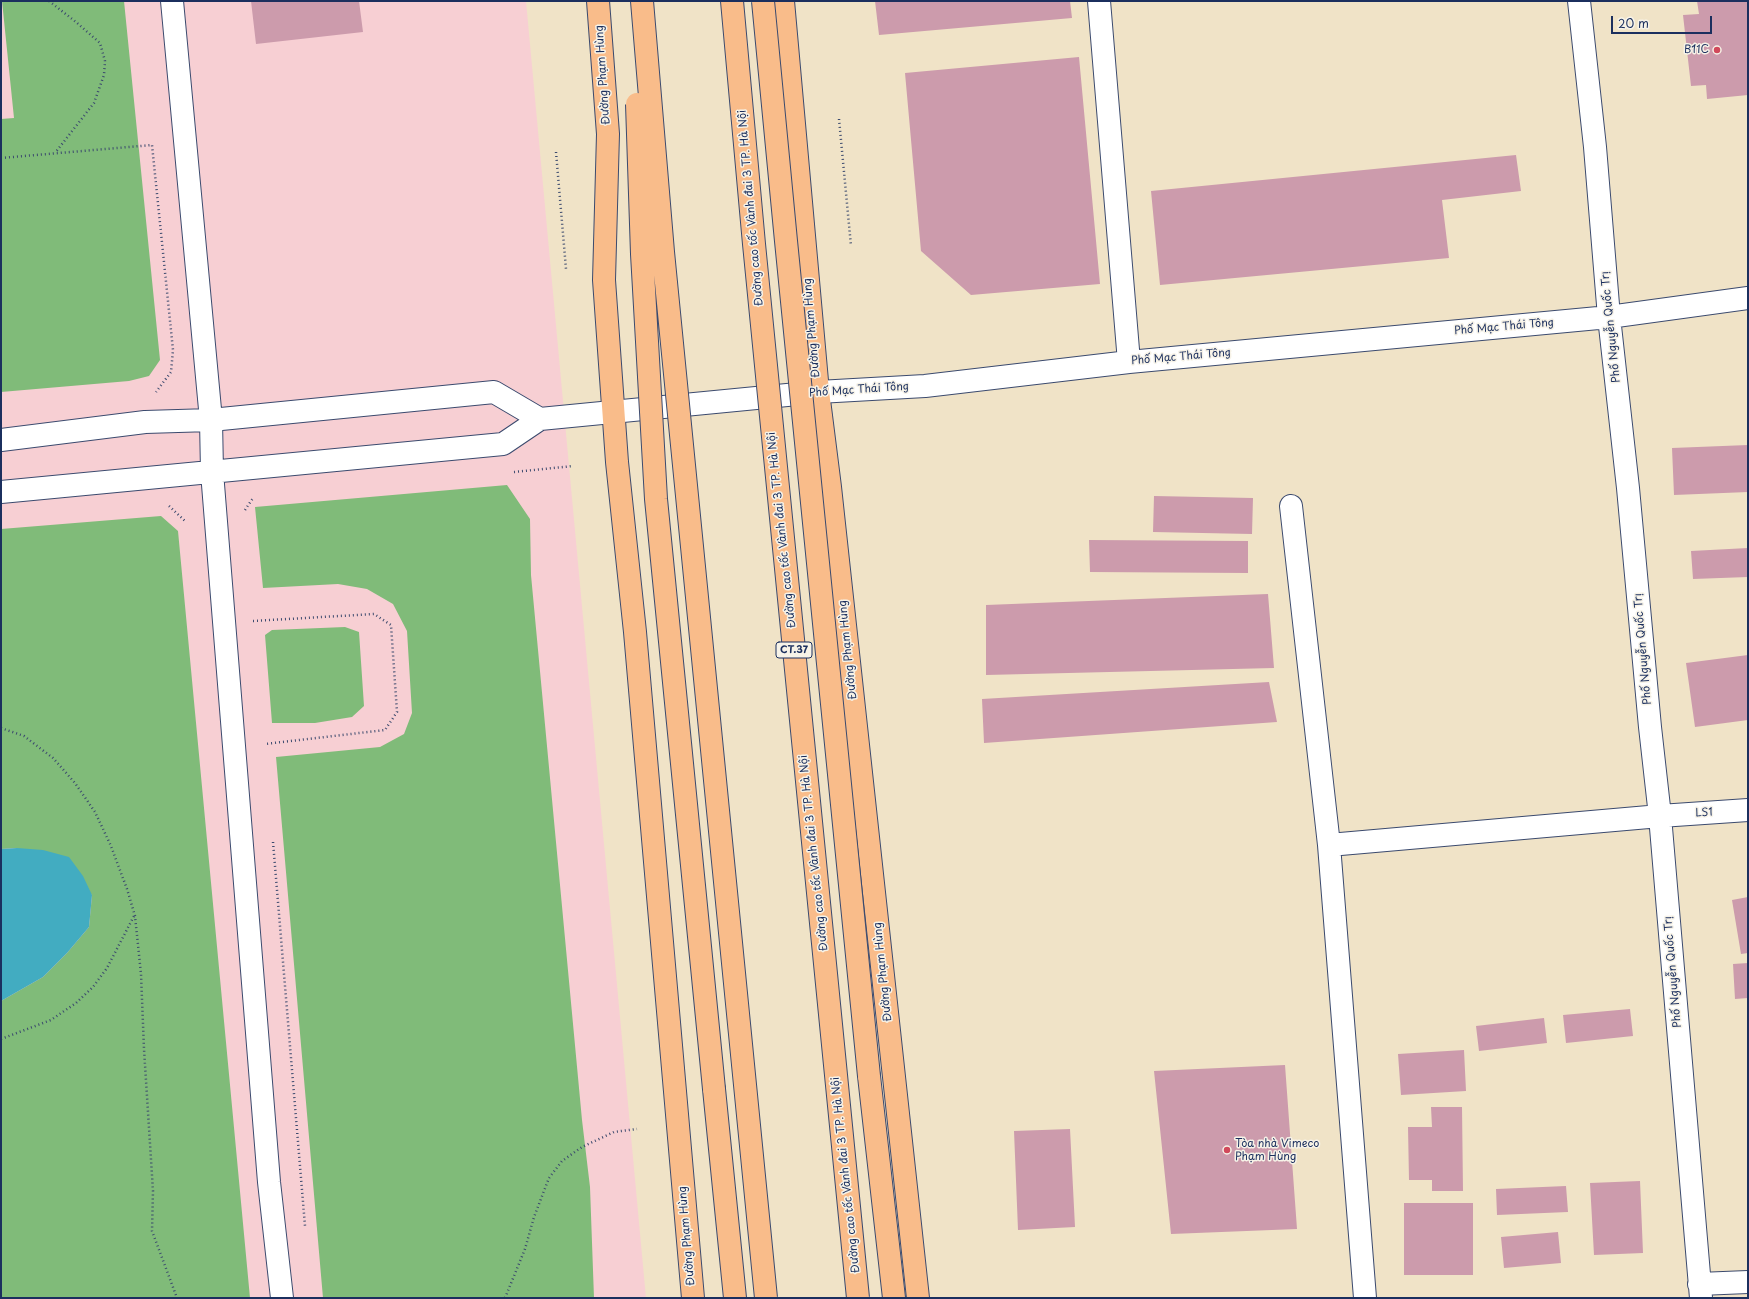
<!DOCTYPE html>
<meta charset="utf-8">
<style>
body{margin:0}
#map{position:relative;width:1749px;height:1299px;overflow:hidden;background:#f0e3c7;font-family:"Playpen Sans",sans-serif}
canvas{display:block}
.frame{position:absolute;inset:0;border:2px solid #1b2f5e;pointer-events:none}
.scale{position:absolute;left:1611px;top:16px;width:101px;height:18px;box-sizing:border-box;border:2px solid #1b2f5e;border-top:0;padding-left:5px;font-size:12px;line-height:14px;white-space:nowrap;color:#1b2f5e;-webkit-text-stroke:3px #f7f3e8;paint-order:stroke}
</style>
<div id="map">
<canvas width="1749" height="1299"></canvas>
<div class="frame"></div>
<div class="scale">20 m</div>
</div>
<script>
const ctx = document.querySelector('canvas').getContext('2d');
ctx.lineJoin = 'round';
function fill(path, color) { ctx.fillStyle = color; ctx.fill(path, 'evenodd'); }
function trace(path, color, width, dash) { ctx.strokeStyle = color; ctx.lineWidth = width; ctx.lineCap = dash ? 'butt' : 'round'; ctx.setLineDash(dash || []); ctx.stroke(path); }
function label(font, color, halo, rows, align = 'center') {
  ctx.font = font + ' "Playpen Sans",sans-serif'; ctx.lineWidth = 3; ctx.setLineDash([]); ctx.textBaseline = 'middle'; ctx.strokeStyle = halo; ctx.fillStyle = color; for (const [text, x, y, turn = 0] of rows) {
    ctx.save(); ctx.translate(x, y); ctx.rotate((+turn || 0) * Math.PI / 180); ctx.textAlign = isNaN(turn) ? turn : align; if (halo) ctx.strokeText(text, 0, 0); ctx.fillText(text, 0, 0); ctx.restore();
  }
}
fill(new Path2D(`
 M1 1H526L646 1298H1Z`), '#f7cfd3');
fill(new Path2D(`
 M2 1H124L160 360 149 376 129 381 1 392V119L14 118Z
 M507 485 530 519 531 575 582 1120 590 1187 594 1298H323L276 757 380 747 404 734 412 713 407 631 393 604 367 589 338 584 263 588 255 507Z
 M161 516 178 531 250 1298H1V1001L43 977 67 953 89 927 92 895 17 848 1 849V529Z
 M345 627 359 632 364 706 352 717 315 723H272L265 635 272 630Z`), '#80bb79');
fill(new Path2D(`
 M17 848 43 850 69 857 83 876 92 895 89 927 67 953 43 977 1 1001V849Z`), '#42acc1');
fill(new Path2D(`
 M251 1H359L363 32 256 44Z
 M875 1H1070L1072 18 879 35Z
 M1697 1H1748V95L1707 99 1706 85 1691 86 1683 15 1699 14Z
 M1079 57 1100 284 971 295 921 251 905 73Z
 M1516 155 1521 191 1442 200 1449 258 1160 285 1151 191Z
 M1748 445V492L1674 495 1672 448Z
 M1154 496 1253 498 1252 534 1153 532Z
 M1089 540 1248 541V573L1090 572Z
 M1748 548V577L1693 579 1691 551Z
 M1268 594 1274 668 986 675V605Z
 M1748 655V720L1695 727 1686 663Z
 M1269 682 1277 722 984 743 982 699Z
 M1748 897V953L1741 954 1732 900Z
 M1748 963V998L1735 999 1733 964Z
 M1630 1009 1633 1036 1566 1043 1563 1015Z
 M1544 1018 1547 1043 1479 1051 1476 1026Z
 M1464 1050 1466 1091 1401 1095 1398 1054Z
 M1285 1065 1297 1229 1171 1234 1154 1071Z
 M1431 1107H1462L1463 1191H1432V1180H1409L1408 1127H1432Z
 M1070 1129 1075 1227 1018 1230 1014 1131Z
 M1640 1181 1643 1253 1594 1255 1590 1183Z
 M1566 1186 1568 1212 1497 1215 1496 1189Z
 M1404 1203H1473V1275H1404Z
 M1558 1232 1561 1263 1504 1268 1501 1237Z`), '#cc9bac');
const minor = new Path2D(`
 M172 1 211 420 212 472 269 1182 282 1298
 M1099 1 1129 362
 M1579 1 1595 147 1609 317 1628 488 1650 727 1660 816 1701 1298
 M1 440 145 422 211 420 494 392 540 419
 M1 492 503 444 540 419 818 392 925 386 1129 362 1609 317 1748 298
 M1291 506 1329 845 1365 1298
 M1329 845 1660 816 1748 810
 M1699 1284 1748 1282`);
const major = new Path2D(`
 M598 1 608 134 604 280 617 462 635 632 693 1298
 M783 1 818 392 830 487 918 1298`);
const highway = new Path2D(`
 M869 1076 894 1298
 M714 1089 735 1298`);
trace(minor, '#3b4a6e', 24);
trace(major, '#3b4a6e', 24);
trace(highway, '#3b4a6e', 24);
trace(new Path2D(`
 M49 1 76 22 100 43 105 61 104 75 94 103 55 153
 M839 119 851 246
 M556 152 566 269
 M1 158 152 145 173 350 171 372 156 392
 M514 472 573 466
 M169 506 185 521V523
 M245 510 253 498
 M253 621 374 614 391 625 397 712 385 730 265 744
 M1 728 24 736 53 758 75 783 95 812 111 846 127 889 135 916 141 974 144 1049 153 1191 152 1231 177 1298
 M273 842 305 1226
 M1 1039 51 1020 76 1003 93 987 107 968 134 916
 M505 1298 525 1249 534 1217 549 1178 562 1161 582 1147 614 1132 637 1129`), '#3b4a6e', 2.5, [1, 3]);
trace(minor, '#fff', 22);
trace(major, '#f9bc8a', 22);
trace(highway, '#f9bc8a', 22);
const highwayBridge = new Path2D(`
 M642 1 663 252 766 1298
 M732 1 754 244 858 1298
 M763 1 786 241 869 1076
 M637 104 642 254 656 499 714 1089`);
trace(highwayBridge, '#3b4a6e', 24, []);
trace(highwayBridge, '#f9bc8a', 22);
for (const [x, y, r, color] of [
 [1717,50,4,"#d1495b"],
 [1227,1150,4,"#d1495b"]
]) { const dot = new Path2D(); dot.arc(x, y, r, 0, 2 * Math.PI); ctx.fillStyle = color; ctx.fill(dot); trace(dot, '#f7f3e8', 1.5); }
for (const [x, y, w] of [
 [794,650,36]
]) { const box = new Path2D(); box.roundRect(x - w / 2, y - 8, w, 16, 3); ctx.fillStyle = '#f7f3e8'; ctx.fill(box); trace(box, '#1b2f5e', 1); }
label('bold 10px', '#1b2f5e', null, [
 ["CT.37",794,650]
]);
label('11px', '#1b2f5e', '#f7f3e8', [
 ["B11C",1709,50],
 ["Tòa nhà Vimeco",1235,1144,"left"],
 ["Phạm Hùng",1235,1157,"left"]
], 'right');
label('11px', '#1b2f5e', '#f7f3e8', [
 ["Đường Phạm Hùng",603,75,-94],
 ["Đường cao tốc Vành đai 3 TP. Hà Nội",751,208,-95],
 ["Phố Mạc Thái Tông",1504,327,-5],
 ["Phố Nguyễn Quốc Trị",1611,327,-96],
 ["Đường Phạm Hùng",812,328,-95],
 ["Phố Mạc Thái Tông",1181,357,-5],
 ["Phố Mạc Thái Tông",859,390,-4],
 ["Đường cao tốc Vành đai 3 TP. Hà Nội",782,530,-96],
 ["Phố Nguyễn Quốc Trị",1643,649,-95],
 ["Đường Phạm Hùng",848,650,-96],
 ["LS1",1704,813,-4],
 ["Đường cao tốc Vành đai 3 TP. Hà Nội",814,853,-96],
 ["Đường Phạm Hùng",883,972,-96],
 ["Phố Nguyễn Quốc Trị",1673,972,-95],
 ["Đường cao tốc Vành đai 3 TP. Hà Nội",846,1175,-96],
 ["Đường Phạm Hùng",687,1236,-95]
]);
</script>
